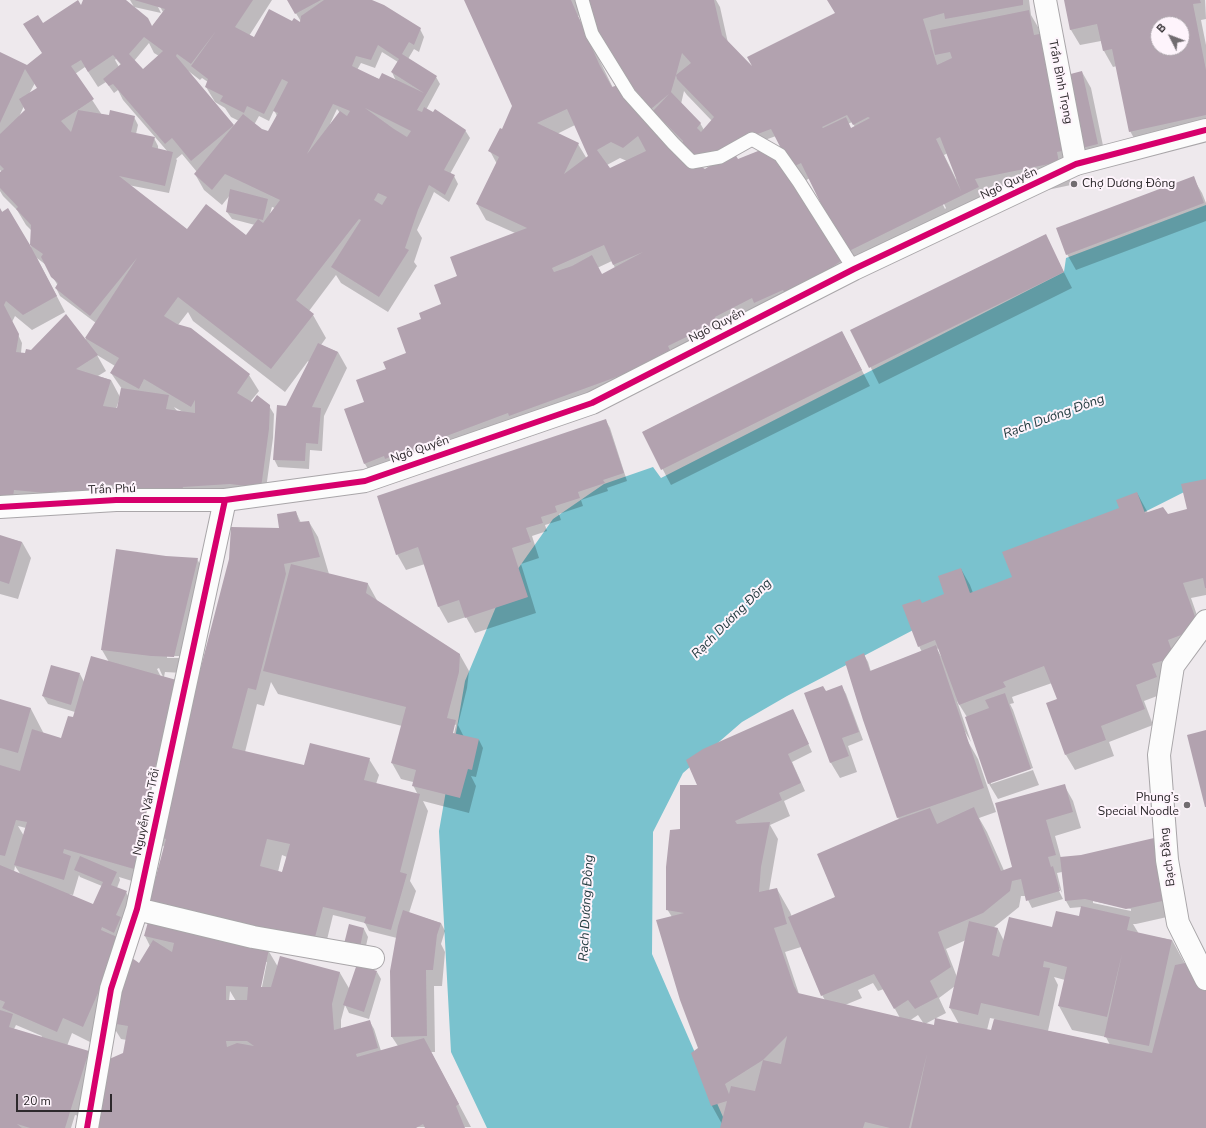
<!DOCTYPE html>
<meta charset="utf-8">
<style>
body{margin:0}
#map{position:relative;width:1206px;height:1128px;overflow:hidden;background:#eee9ed;font-family:"Nunito Sans",sans-serif}
canvas{display:block}
.north{position:absolute;left:1150px;top:16px;width:40px;height:40px;box-sizing:border-box;background:#fef4fc;border:1px solid #aaa3a9;border-radius:50%;rotate:312deg;font-size:11px;font-weight:700;line-height:16px;text-align:center;color:#2d292c}
.north::after{content:'';display:block;margin:auto;width:14px;height:18px;background:#716c70;clip-path:polygon(50% 0,100% 100%,50% 72%,0 100%)}
.scale{position:absolute;left:16px;top:1094px;width:96px;height:18px;box-sizing:border-box;border:2px solid #2d292c;border-top:0;padding-left:5px;font-size:12px;line-height:14px;white-space:nowrap;color:#2d292c;-webkit-text-stroke:3px #fef4fc;paint-order:stroke}
</style>
<div id="map">
<canvas width="1206" height="1128"></canvas>
<div class="north">B</div>
<div class="scale">20 m</div>
</div>
<script>
const ctx = document.querySelector('canvas').getContext('2d');
ctx.lineJoin = 'round';
function fill(path, color) { ctx.fillStyle = color; ctx.fill(path, 'evenodd'); }
function trace(path, color, width, dash) { ctx.strokeStyle = color; ctx.lineWidth = width; ctx.lineCap = dash ? 'butt' : 'round'; ctx.setLineDash(dash || []); ctx.stroke(path); }
function label(font, color, halo, rows, align = 'center') {
  ctx.font = font + ' "Nunito Sans",sans-serif'; ctx.lineWidth = 4; ctx.setLineDash([]); ctx.textBaseline = 'middle'; ctx.strokeStyle = halo; ctx.fillStyle = color; for (const [text, x, y, turn = 0] of rows) {
    ctx.save(); ctx.translate(x, y); ctx.rotate((+turn || 0) * Math.PI / 180); ctx.textAlign = isNaN(turn) ? turn : align; if (halo) ctx.strokeText(text, 0, 0); ctx.fillText(text, 0, 0); ctx.restore();
  }
}
fill(new Path2D(`
 M1206 205V481L984 593 787 696 742 722 683 773 653 832 652 954 723 1117 738 1128H487L451 1052 439 831 465 681 503 590 553 519 604 484 653 467 661 478 1064 272 1066 258Z`), '#7ac2ce');
fill(new Path2D(`
 M84 0H125L152 27 163 12 159 5H157L161 13 134 7 130 0H272L249 36 254 38 292 22 303 25 288 0H369L420 29 424 37 419 52 414 49 408 59 436 77 440 84 426 110 465 130 470 138 450 174 454 176 458 184 449 202 434 192 417 230 422 238 414 262 417 266 388 312 341 283 336 275 309 311 313 315 326 338 321 345 338 352 347 368 324 416 322 451 310 450 309 469 278 467 274 459 287 407 309 362 308 361 285 392 193 321 188 312 178 325 249 375 259 391 250 402 269 406 274 414 273 438 265 496 191 503 190 511 114 500 0 511V209L31 248 32 231 26 225 17 210 3 196 0 191V174L2 172 0 170V53L26 66 43 54V24L83 10ZM149 43 154 53 159 56 145 74 134 61ZM382 52 398 62 392 72 396 81 379 79 357 70 361 63 375 68ZM116 59 121 65 119 67 115 60ZM85 67 98 87 106 82 114 93 118 90 123 100 168 152 158 149V146L154 138 136 134 138 125 134 117 102 115 75 74ZM187 70 200 80 202 78 208 82 206 87 215 102 225 108 231 117 239 121 234 127ZM35 83 38 88 29 94ZM24 106 26 110 19 117ZM337 109 340 113 331 125 330 124ZM274 110 277 116 269 132 261 130 254 125 259 116 269 121ZM182 154 197 172 195 174 204 190 222 205 230 195 227 212 232 219 255 225 247 236 187 230 128 185 169 193 177 160 176 159ZM272 207 275 208 270 214ZM37 258 46 265 58 286 56 288 60 296 96 323 85 340 26 354 21 353 22 343 12 322 15 316 32 330 65 312ZM97 355 115 366 111 373 122 389 120 397 111 380 98 376 106 371ZM119 400H120L118 410 116 409ZM174 407 183 412 177 411Z
 M465 0H576L582 14 578 16 613 88 682 159 705 169 713 165 703 166 688 151 684 144 663 123 624 80 582 0H716L720 7 728 43 754 69 836 14 829 0H1029L1031 15 1038 27 1040 35 1064 76 1082 72 1091 88 1106 160 1068 167 1071 185 1028 194 1024 186 983 194 988 203 855 268 810 178 801 183 776 136 751 145 734 155 738 160 763 150 852 275 678 361 671 349 670 350 674 358 545 422 548 430 523 439 517 428 374 479 365 464 346 410 365 403 387 370 407 354 422 319 442 305 456 277 515 233 486 220 477 204 497 164 490 151 503 131 513 106ZM886 89H888L946 208 945 209ZM684 91 687 95 712 121 704 130 700 123 681 104ZM852 122 855 127 851 129 848 124ZM575 125 590 156 587 159 578 144 557 134ZM948 153 958 178 956 179 944 155ZM620 158 627 161 610 169 607 165ZM612 261 615 268 602 275 597 268Z
 M1065 0H1205L1206 19 1201 20 1206 45V133L1139 147 1130 131 1117 66 1113 67 1104 51 1101 41 1080 45 1071 30ZM1158 24H1182V48H1158Z
 M1193 178 1202 193 1206 203V221L1076 270 1067 254Z
 M1045 235 1072 288 879 384 852 330Z
 M842 332 870 386 671 485 643 432Z
 M606 421 610 428 627 481 607 488 608 491 581 500 583 506 559 514 561 520 545 525 547 531 532 536 539 558 521 564 536 613 475 633 466 617 448 623 439 607 425 564 406 570 397 554Z
 M1206 480V595L1191 598 1206 641 1198 644 1165 693 1144 701 1153 725 1109 742 1114 756 1075 770 1066 755 1058 700 1052 683 1012 697 1014 703 1010 704 1013 710 1033 768 991 782V784L1033 770 1039 785 998 799 989 784 966 717H967L957 701 971 742 964 730 962 731 978 759 996 812 979 818 987 832 1006 875 1013 868 1064 785 1073 801 1081 828 1055 836 1061 858 1082 856 1154 839 1163 855 1176 915 1136 924H1133L1139 934 1172 940 1185 964 1206 1128H721L722 1124 712 1106 699 1048 681 1000 657 921 672 917 667 909 681 830 698 786 793 710 812 752 792 762 805 791 784 801 790 816 770 825 778 839 769 891 777 889 790 912 792 917 836 897 899 820 879 765 864 655 868 662 871 672 922 652 919 646 922 604 946 595 961 569 970 585 973 593 1011 579 1120 509 1137 493 1148 513 1167 515 1188 510ZM939 648 942 658 937 649ZM1062 872 1066 901 1070 908 1082 907 1080 917 1053 929 1004 941 998 929 993 928 1019 907 1021 896H1026L1032 908 1063 899 1057 887 1058 886 1062 893 1057 873ZM1093 901 1131 909V911L1093 903ZM966 940 957 977 946 949ZM801 947 822 995 825 1000 799 994 785 952ZM1054 977 1065 980 1059 1006 1072 1030 1106 1037 1110 1045 1048 1031 1058 985ZM873 983 878 991 884 989 900 1018 845 1005 862 998 858 990ZM955 986 950 1008 959 1024 934 1026 925 1024 946 1013 939 998ZM918 1015 924 1024 909 1021ZM990 1018 995 1019 992 1031 987 1030Z
 M296 512 301 523 309 522 318 537 329 574 368 584 378 602 460 655 469 671 467 688 458 725 464 737 479 740 483 748 476 777 471 776 476 786 469 813 423 801 428 811 410 881 416 891 409 913 441 923 445 931 441 944 445 952 442 986H434L435 1052H431L471 1127 92 1128 124 1054 127 1040 121 1039 111 1023 92 1043 72 1033 67 1046 88 1052 97 1068 82 1117 75 1115 71 1128H0V700L31 709 44 734 62 739 73 719 75 712 48 704 43 696 80 674 84 682 109 662 102 650 166 557 197 559 206 575 183 673 165 672 164 677 180 727 280 529ZM167 656H179V658H167ZM159 668 163 677H161L157 669ZM271 682 278 694 402 726 392 763 401 779 413 782V785L418 795 376 784 379 775 369 759 304 766 245 752 257 704 264 706ZM454 724 456 725 454 734H452ZM18 826 26 828 24 836ZM157 835 164 847 150 916 145 936 150 946 139 965 114 973 125 925 122 919 130 900 126 892 117 888 120 880 119 877 142 884ZM282 855 287 857 282 873 278 872ZM15 866 21 875 14 872ZM79 875 80 877 102 886 93 906 67 894 73 895ZM333 915 365 923 369 931 397 938 392 1037 398 1046 381 1051 374 1029 370 1022 341 1029V1020L345 1005 349 1013 369 1019 381 979 377 972 350 990 340 973 281 957 278 967 268 950 322 960ZM265 962H267L261 992H259ZM230 991 236 1001H229ZM16 1025 42 1036 41 1038 14 1029Z
 M0 536 22 542 31 558 18 599 0 594Z
 M842 687 846 694 863 740 848 746 857 772 840 778 831 763 826 692Z
 M350 925 364 929 368 937 363 959Z`), '#0003');
fill(new Path2D(`
 M78 0 81 5 83 0H126L148 18 152 26 165 9 134 0H253L235 27 254 37 269 9 292 21 294 18 300 22 301 16 324 0H372L384 5 421 28 414 45 409 42 402 54 437 76 417 110 422 112 424 107 433 112 435 109 466 130 444 170 455 175 445 195 429 185 418 210 405 248 409 250 379 297 331 267 361 220 359 219 296 300 314 314 271 369 178 297 164 316 177 324 191 328 250 374 237 393 252 402 257 395 270 405 269 429 261 488 230 484 183 487 181 496 105 484 104 494 79 493 57 491 56 494 14 490 13 497 0 496V208L2 212 8 208 30 245 31 225 16 209 18 207 0 188V172L4 169 0 165V134L25 110 19 99 37 88 25 69 0 123V52L27 65 42 53 23 24 38 15 43 23ZM216 31 191 66 208 79 205 87 223 96 220 101 244 113 247 106 264 114 282 79 288 82 273 111 278 113 268 131 262 129 243 114 194 174 212 190 225 174 280 200 263 223 258 219 246 235 206 204 187 229 119 176 165 186 173 152 152 147 155 137 131 132 135 116 110 110 109 115 78 110 71 132 61 121 94 99 71 66 81 60 88 72 113 55 121 64 103 79 109 86 113 84 165 144 172 138 191 161 234 125 176 56 177 54 191 64ZM144 37 163 51 143 69 129 54ZM378 45 399 59 391 72 424 93 382 73 379 79 352 66 356 56 371 60ZM333 104 350 111 347 116 340 111 307 154ZM365 108 411 131 407 137 394 129ZM378 193 387 197 382 205 374 200ZM30 245 43 254 41 257 51 277 58 283 55 288 90 316 137 258 85 338 119 358 110 373 139 389 144 379 191 407 195 400V413L166 409 169 395 121 388 117 408 103 406 111 380 76 369 98 355 83 336 66 314 31 350 26 349 25 353 16 352 19 334 4 305 6 301 23 315 57 296Z
 M287 0H321L295 14Z
 M464 0H571L600 66 612 87 618 85 683 158 705 169 733 151 738 159 763 149 780 162 844 259 819 276 785 293 783 290 754 303 752 298 715 317 717 322 668 346 670 350 622 375 509 416 508 413 385 459 384 456 364 464 344 409 364 402 356 380 386 369 383 362 406 353 397 328 421 319 419 313 441 304 434 285 457 276 450 257 527 228 476 204 499 157 488 151 500 128 502 129 512 106ZM567 109 588 156 564 174 579 143 537 123ZM638 136 646 151 610 168 597 150 611 142 623 148ZM604 245 613 265 643 252 602 274 592 255 572 266 554 272 552 268Z
 M581 0H714L722 35 752 66 747 57 835 13 827 0H1023V5L945 19 944 13 923 19 937 65 952 58 950 52 935 55 930 30 1029 10 1034 35 1050 32 1072 149 1057 152 1059 162 975 179 979 187 845 253 801 163 791 168 771 129 747 138 721 152 698 159 683 143V141L653 111 669 94 651 109 614 64ZM682 53 691 63 676 75 677 79 714 117 701 132 697 128 701 123 671 92 676 75ZM847 115 853 125 868 117 870 118 851 128 846 117 823 128 822 127ZM940 137 961 191 936 139Z
 M1064 0H1200L1201 3 1193 4 1206 70V115L1129 132 1112 49 1103 51 1097 24 1070 30ZM1158 24H1182V48H1158Z
 M1082 71 1098 144 1078 149 1063 76Z
 M1194 176 1204 203 1066 255 1056 228Z
 M230 189 268 199 263 220 226 212Z
 M1046 234 1064 272 869 368 850 330Z
 M842 331 862 370 661 470 642 432Z
 M318 343 338 352 312 407 321 408 318 444 306 443 305 461 273 460 277 405 286 406Z
 M606 419 624 473 603 480 605 483 578 492 580 498 555 506 557 512 541 517 543 523 526 528 531 542 512 548 528 597 465 618 459 600 438 607 418 547 396 555 377 496Z
 M1206 479V588H1205L1203 578 1183 583 1198 625 1189 632 1168 640 1174 657 1152 664 1157 677 1136 685 1145 709 1101 726 1106 740 1065 755 1046 703 1057 699 1044 666 1003 682 1006 687 959 705 935 640 918 647 902 605 920 599 922 603 944 594 938 576 961 568 970 593 1012 577 1002 552 1119 508 1116 500 1137 492 1145 513 1163 507 1168 514 1187 509 1181 484Z
 M296 511 299 522 309 521 320 557 284 564 286 574 256 690 248 688 232 748 304 765 310 743 370 758 364 780 420 794 400 872 407 874 391 930 364 923 366 917 323 907 314 941 148 906 166 839 157 836 229 559 231 527 279 528 277 514ZM267 839 290 844 282 872 260 866Z
 M0 535 22 542 9 584 0 581Z
 M116 549 166 556 198 558 174 657 151 656 101 650Z
 M291 564 368 583 366 593 460 654 459 672 447 718 456 720 453 733 479 739 472 770 468 769 460 798 412 786 416 770 391 763 406 707 263 671Z
 M936 645 984 788 897 818 863 720 845 662 864 653 870 671Z
 M91 656 180 681 144 806 151 809 134 869 64 849 63 853 71 856 64 880 14 865 27 822 16 820 5 856 0 855V765L20 771 32 729 61 738 68 716 73 717Z
 M51 665 80 673 71 705 42 696Z
 M842 685 859 732 842 738 849 756 830 763 804 693 823 686 826 691Z
 M1005 693 1031 769 988 784 965 717 989 708 985 700Z
 M0 699 31 708 18 753 0 748Z
 M793 709 809 744 788 754 801 783 779 793 782 800 735 821 737 824 770 822 761 867 759 892 777 888 787 924 774 928 794 986 798 993 934 1025 935 1018 991 1030 994 1019 1152 1053 1175 965 1190 962 1206 986V1128H911L927 1054 909 1128H890L865 1122 863 1128H720L727 1101 711 1106 691 1053 698 1048 680 1000 656 920 684 913 666 910V867L670 830 680 829V785H697L686 760 703 749ZM787 1036 781 1064 763 1060 755 1091 731 1086 729 1094 725 1084 763 1060Z
 M1206 730V807H1205L1187 735Z
 M1065 784 1073 812 1046 820 1056 855 1048 857 1051 867 1053 866 1060 891 1026 901 1021 879 1012 881 1010 891 983 913 938 932 951 967 930 981 938 997 915 1009 908 1000 894 1009 874 974 821 996 788 917 835 897 817 854 896 820 930 808 937 824 974 807 1001 871 1012 867 995 803Z
 M1154 838 1167 900 1126 909 1085 899 1065 901 1060 857 1081 855Z
 M80 856 117 872 111 885 127 891 116 915 121 917 114 933 102 927 101 930 122 939 83 1027 63 1018 57 1032 2 1008 5 1002 0 1000V865L93 904 103 882 74 870Z
 M1081 906 1130 917 1127 930 1172 940 1149 1046 1104 1037 1122 954 1107 1017 1058 1006 1067 967 1044 961 1043 967 1050 968 1039 1016 981 1003 978 1015 949 1008 969 921 998 928 992 955 999 957 1009 917 1052 927 1056 911 1079 916Z
 M403 910 441 923 437 935 433 970H426L427 1036 391 1037 390 971 398 926Z
 M150 915 269 949 261 987H271L280 956 340 972 332 1004 334 1030 370 1020 378 1048 356 1054 357 1057 424 1038 459 1104 456 1106 465 1128H425L423 1124 416 1128H91L107 1060 123 1053 128 1026 110 1023 132 958 139 963 153 940 172 952 174 943 144 936ZM226 986 248 987 247 1000H226ZM226 1041H247L254 1046 237 1043 227 1047Z
 M349 924 364 928 359 952 343 948Z
 M357 964 377 971 364 1012 343 1005Z
 M0 1010 13 1014 9 1027 89 1051 65 1128H30L17 1124 22 1128H0Z`), '#b2a2af');
const lane = new Path2D(`
 M582 0 592 34 629 94 673 143 692 162 720 157 752 139 780 155 799 182 854 269`);
const street = new Path2D(`
 M1045 0 1076 164
 M1206 621 1173 666 1159 755 1167 860 1178 923 1206 979
 M137 909 253 937 373 958
 M87 1128 111 989 137 909 225 500`);
const secondary = new Path2D(`
 M0 507 116 500H225L365 481 592 403 854 269 1076 164 1206 130`);
trace(lane, '#a9a6a9', 15);
trace(street, '#a9a6a9', 24);
trace(secondary, '#a9a6a9', 24);
trace(lane, '#fcfcfc', 13);
trace(street, '#fcfcfc', 22);
trace(secondary, '#fcfcfc', 22);
trace(new Path2D(`
 M0 507 116 500H225L365 481 592 403 854 269 1076 164 1206 130
 M87 1128 111 989 137 909 225 500`), '#d6006c', 6);
for (const [x, y, r, color] of [
 [1074,184,4,"#716c70"],
 [1187,805,4,"#716c70"]
]) { const dot = new Path2D(); dot.arc(x, y, r, 0, 2 * Math.PI); ctx.fillStyle = color; ctx.fill(dot); trace(dot, '#fef4fc', 1.5); }
label('12px', '#2d292c', '#fef4fc', [
 ["Trần Bình Trọng",1060,82,79],
 ["Ngô Quyền",1009,184,-25],
 ["Ngô Quyền",717,326,-27],
 ["Ngô Quyền",420,450,-19],
 ["Trần Phú",112,490,-2],
 ["Nguyễn Văn Trỗi",147,812,-78],
 ["Bạch Đằng",1168,857,-97]
]);
label('12px', '#2d292c', '#fef4fc', [
 ["Chợ Dương Đông",1082,184],
 ["Phung’s",1179,798,"right"],
 ["Special Noodle",1179,812,"right"]
], 'left');
label('italic 13px', '#243c40', '#fef4fc', [
 ["Rạch Dương Đông",1054,417,-20],
 ["Rạch Dương Đông",732,619,-45],
 ["Rạch Dương Đông",587,908,-87]
]);
</script>
